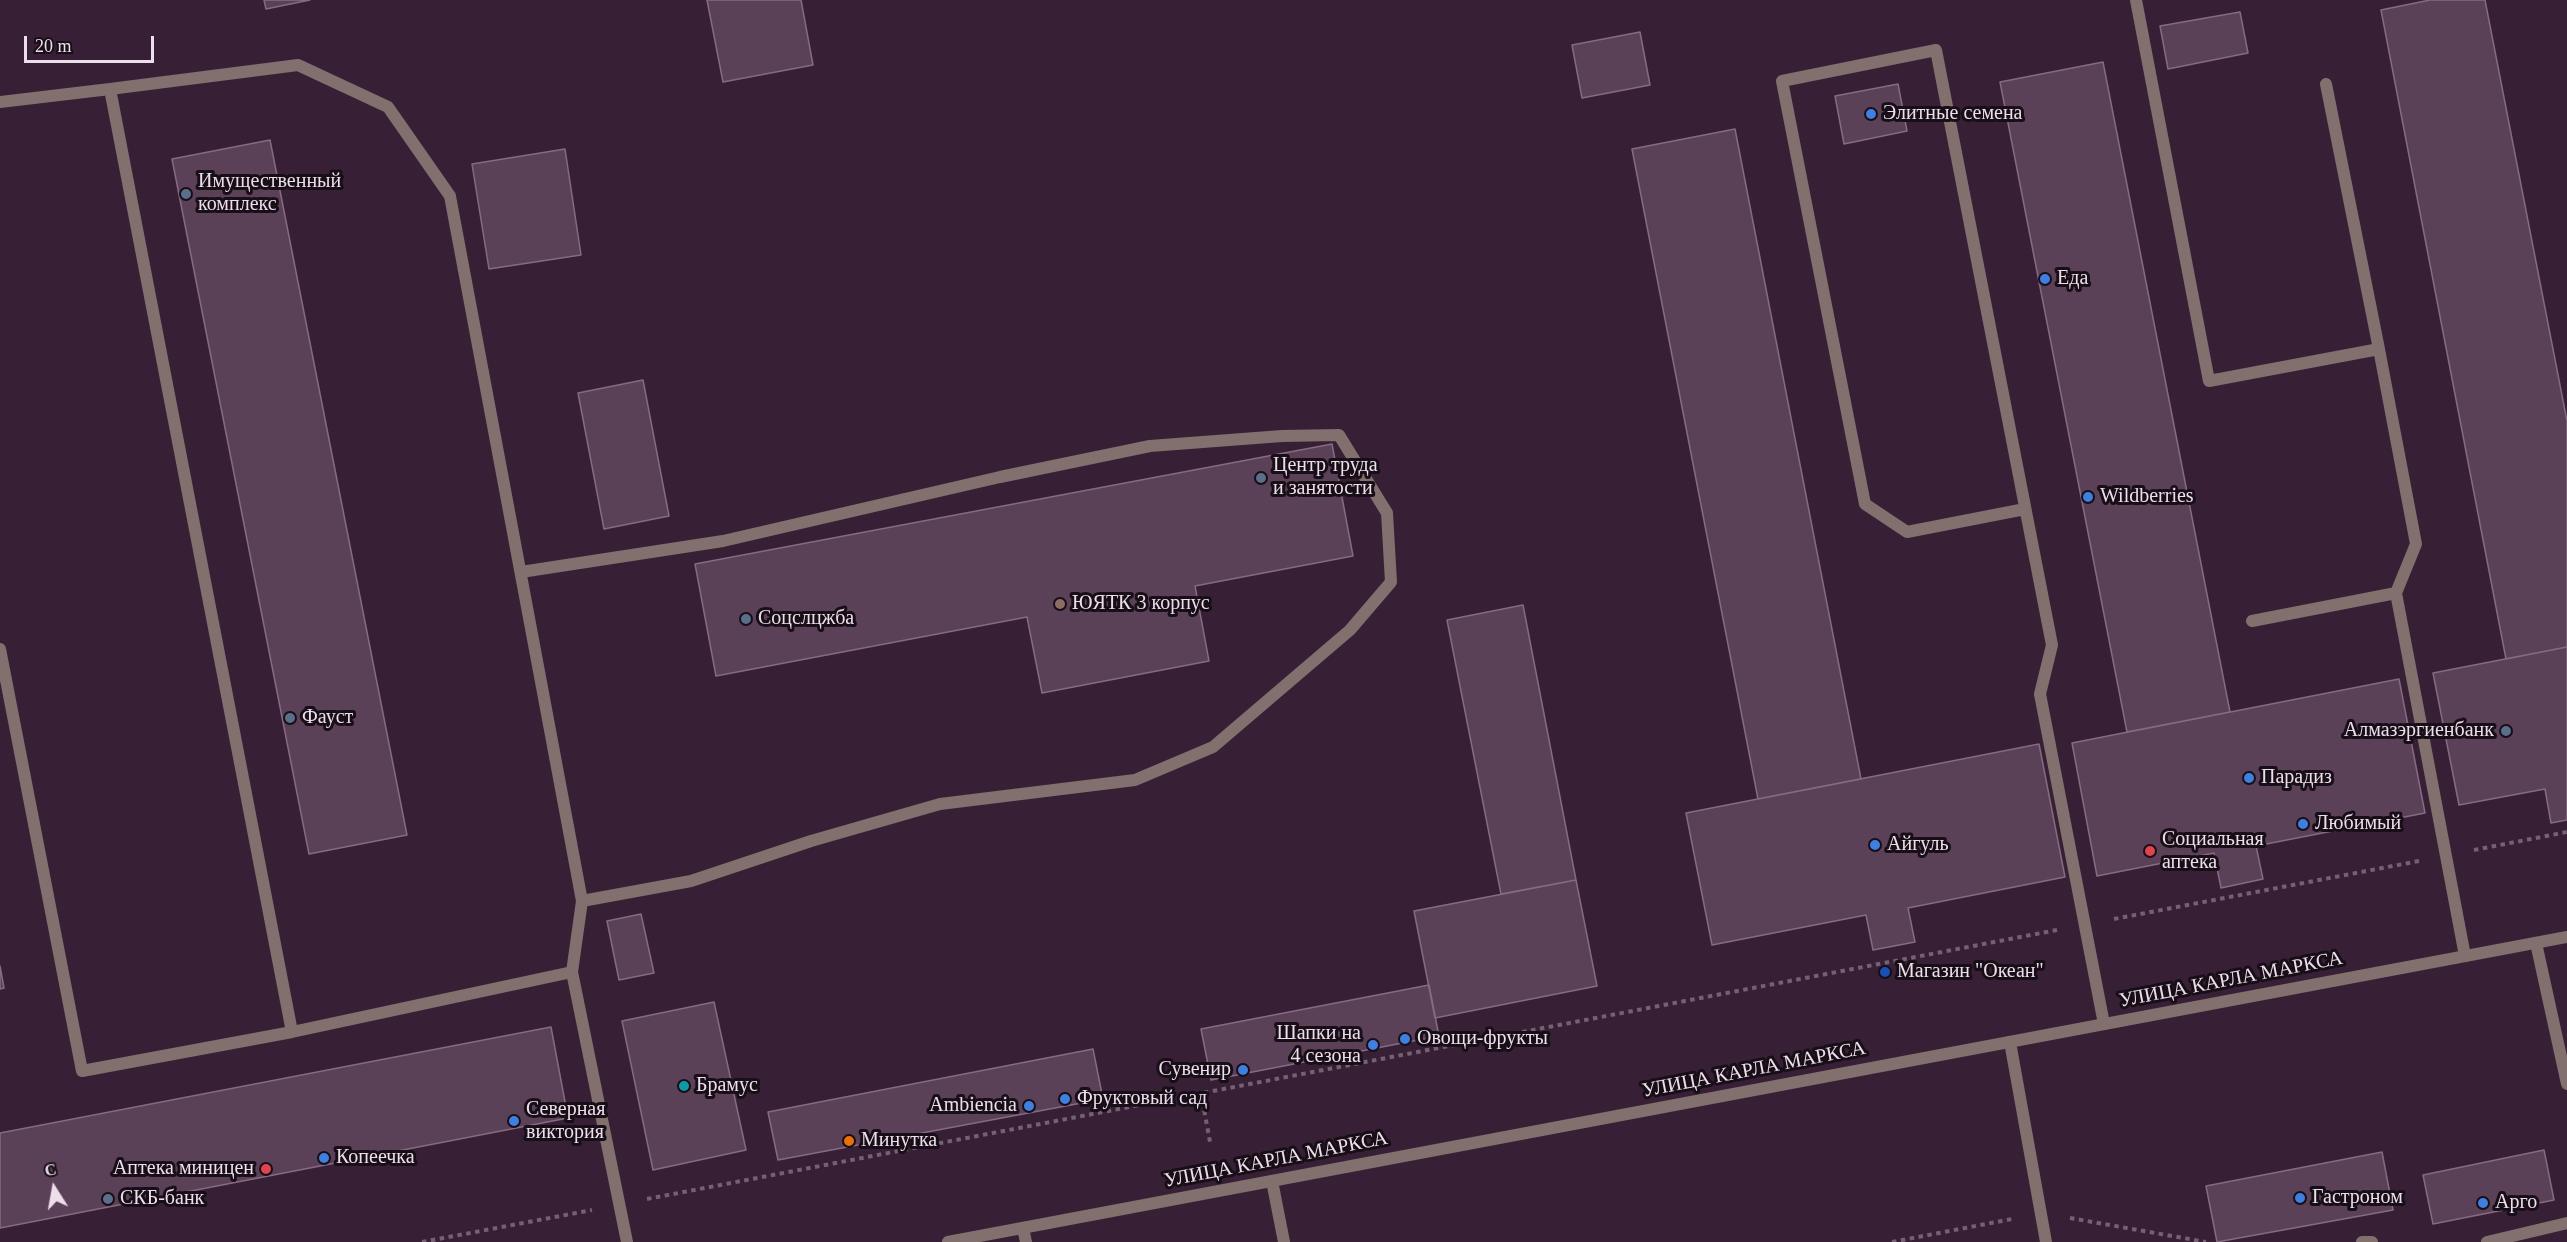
<!DOCTYPE html>
<meta charset="utf-8">
<style>
body{margin:0}
#map{position:relative;width:2567px;height:1242px;overflow:hidden;background:#372035;font-family:Georgia,serif}
canvas{display:block}
.north{position:absolute;left:24px;top:1158px;width:60px;height:60px;-webkit-text-stroke:4px #180e17;paint-order:stroke;rotate:349deg;font-size:16px;font-weight:700;line-height:24px;text-align:center;color:#eddeeb}
.north::after{content:'';display:block;margin:auto;width:21px;height:27px;background:#eddeeb;clip-path:polygon(50% 0,100% 100%,50% 72%,0 100%)}
.scale{position:absolute;left:24px;top:36px;width:130px;height:27px;box-sizing:border-box;border:3px solid #eddeeb;border-top:0;padding-left:8px;font-size:18px;line-height:21px;white-space:nowrap;color:#eddeeb;-webkit-text-stroke:4px #180e17;paint-order:stroke}
</style>
<div id="map">
<canvas width="2567" height="1242"></canvas>
<div class="north">С</div>
<div class="scale">20 m</div>
</div>
<script>
const ctx = document.querySelector('canvas').getContext('2d');
ctx.lineJoin = 'round';
function fill(path, color) { ctx.fillStyle = color; ctx.fill(path, 'evenodd'); }
function trace(path, color, width, dash) { ctx.strokeStyle = color; ctx.lineWidth = width; ctx.lineCap = dash ? 'butt' : 'round'; ctx.setLineDash(dash || []); ctx.stroke(path); }
function label(font, color, halo, rows, align = 'center') {
  ctx.font = font + ' Georgia,serif'; ctx.lineWidth = 6; ctx.setLineDash([]); ctx.textBaseline = 'middle'; ctx.strokeStyle = halo; ctx.fillStyle = color; for (const [text, x, y, turn = 0] of rows) {
    ctx.save(); ctx.translate(x, y); ctx.rotate((+turn || 0) * Math.PI / 180); ctx.textAlign = isNaN(turn) ? turn : align; if (halo) ctx.strokeText(text, 0, 0); ctx.fillText(text, 0, 0); ctx.restore();
  }
}
const building = new Path2D(`
 M264 0H310L266 9Z
 M707 0H801L813 65 723 82Z
 M2430 0H2485L2567 421V647L2506 659 2381 10Z
 M2240 12 2248 53 2168 69 2160 26Z
 M1640 32 1650 85 1582 98 1572 45Z
 M2103 62 2230 712 2127 732 2000 82Z
 M1898 84 1907 131 1844 144 1835 96Z
 M1735 129 1861 779 1758 799 1632 149Z
 M270 140 407 835 309 854 172 159Z
 M565 149 581 255 489 269 472 164Z
 M643 380 669 516 604 529 578 393Z
 M1332 444 1353 556 1195 586 1209 661 1042 693 1027 617 716 676 695 564Z
 M1523 605 1576 880 1501 894 1447 620Z
 M2567 647V820L2551 823 2545 789 2459 805 2433 673Z
 M2399 679 2425 813 2256 846 2263 879 2221 888 2214 853 2097 876 2072 743Z
 M2039 744 2065 877 1908 908 1915 942 1873 950 1866 915 1712 945 1686 813Z
 M1576 880 1597 986 1435 1018 1414 911Z
 M641 914 654 973 619 980 607 921Z
 M0 966 4 988 0 989Z
 M1429 985 1439 1036 1211 1080 1201 1029Z
 M714 1002 746 1150 653 1170 622 1021Z
 M551 1027 568 1118 0 1228V1133Z
 M1093 1049 1103 1099 778 1160 768 1112Z
 M2544 1150 2554 1200 2433 1224 2423 1175Z
 M2382 1152 2393 1210 2217 1242 2206 1186Z`);
fill(building, '#5a4158');
trace(building, '#866b83', 1.5);
trace(new Path2D(`
 M2474 850 2567 832
 M2114 919 2419 861
 M1201 1093 1210 1142
 M647 1199 2057 930
 M2070 1218 2206 1242
 M422 1242 592 1210
 M1892 1242 2012 1219`), '#756173', 4, [4.5, 4.5]);
trace(new Path2D(`
 M2136 0 2209 381 2379 349 2416 544 2396 593 2465 956
 M2326 84 2379 349
 M110 89 298 65 388 107 450 196 582 901 572 972 627 1242
 M0 102 110 89 292 1032 572 972
 M2025 509 1907 532 1865 504 1782 81 1936 50 2052 645 2040 694 2104 1024
 M521 572 723 541 1000 477 1150 446 1282 436 1339 435 1387 513 1391 582 1350 630 1213 747 1135 780 940 804 811 841 691 881 582 901
 M2252 621 2396 593
 M0 649 82 1071 292 1032
 M2536 943 2567 1084
 M2010 1042 2046 1242
 M1272 1181 1284 1242
 M1023 1228 1026 1242
 M2362 1242H2372
 M2487 1242 2567 1223`), '#81706d', 12);
trace(new Path2D(`
 M948 1242 2567 937`), '#81706d', 12);
for (const [x, y, r, color] of [
 [1871,114,6,"#3f7fe0"],
 [186,194,6,"#5c6f8a"],
 [2045,279,6,"#3f7fe0"],
 [1261,478,6,"#5c6f8a"],
 [2088,497,6,"#3f7fe0"],
 [1060,604,6,"#8d6e63"],
 [746,619,6,"#5c6f8a"],
 [290,718,6,"#5c6f8a"],
 [2506,731,6,"#5c6f8a"],
 [2249,778,6,"#3f7fe0"],
 [2303,824,6,"#3f7fe0"],
 [1875,845,6,"#3f7fe0"],
 [2150,851,6,"#e0444e"],
 [1885,972,6,"#1a4fb4"],
 [1405,1039,6,"#3f7fe0"],
 [1373,1045,6,"#3f7fe0"],
 [1243,1070,6,"#3f7fe0"],
 [684,1086,6,"#0f9aa8"],
 [1065,1099,6,"#3f7fe0"],
 [1029,1106,6,"#3f7fe0"],
 [514,1121,6,"#3f7fe0"],
 [849,1141,6,"#e8710a"],
 [324,1158,6,"#3f7fe0"],
 [266,1169,6,"#e0444e"],
 [2300,1198,6,"#3f7fe0"],
 [108,1199,6,"#5c6f8a"],
 [2483,1203,6,"#3f7fe0"]
]) { const dot = new Path2D(); dot.arc(x, y, r, 0, 2 * Math.PI); ctx.fillStyle = color; ctx.fill(dot); trace(dot, '#180e17', 2); }
label('20px', '#eddeeb', '#180e17', [
 ["Элитные семена",1883,114],
 ["Имущественный",198,182],
 ["комплекс",198,205],
 ["Еда",2057,279],
 ["Центр труда",1273,466],
 ["и занятости",1273,489],
 ["Wildberries",2100,497],
 ["ЮЯТК 3 корпус",1072,604],
 ["Соцслцжба",758,619],
 ["Фауст",302,718],
 ["Алмазэргиенбанк",2494,731,"right"],
 ["Парадиз",2261,778],
 ["Любимый",2315,824],
 ["Социальная",2162,840],
 ["аптека",2162,863],
 ["Айгуль",1887,845],
 ["Магазин \"Океан\"",1897,972],
 ["Шапки на",1361,1034,"right"],
 ["4 сезона",1361,1057,"right"],
 ["Овощи-фрукты",1417,1039],
 ["Сувенир",1231,1070,"right"],
 ["Брамус",696,1086],
 ["Фруктовый сад",1077,1099],
 ["Ambiencia",1017,1106,"right"],
 ["Северная",526,1110],
 ["виктория",526,1133],
 ["Минутка",861,1141],
 ["Копеечка",336,1158],
 ["Аптека миницен",254,1169,"right"],
 ["Гастроном",2312,1198],
 ["СКБ-банк",120,1199],
 ["Арго",2495,1203]
], 'left');
label('20px', '#eddeeb', '#180e17', [
 ["УЛИЦА КАРЛА МАРКСА",2231,980,-11],
 ["УЛИЦА КАРЛА МАРКСА",1754,1070,-11],
 ["УЛИЦА КАРЛА МАРКСА",1276,1160,-11]
]);
</script>
